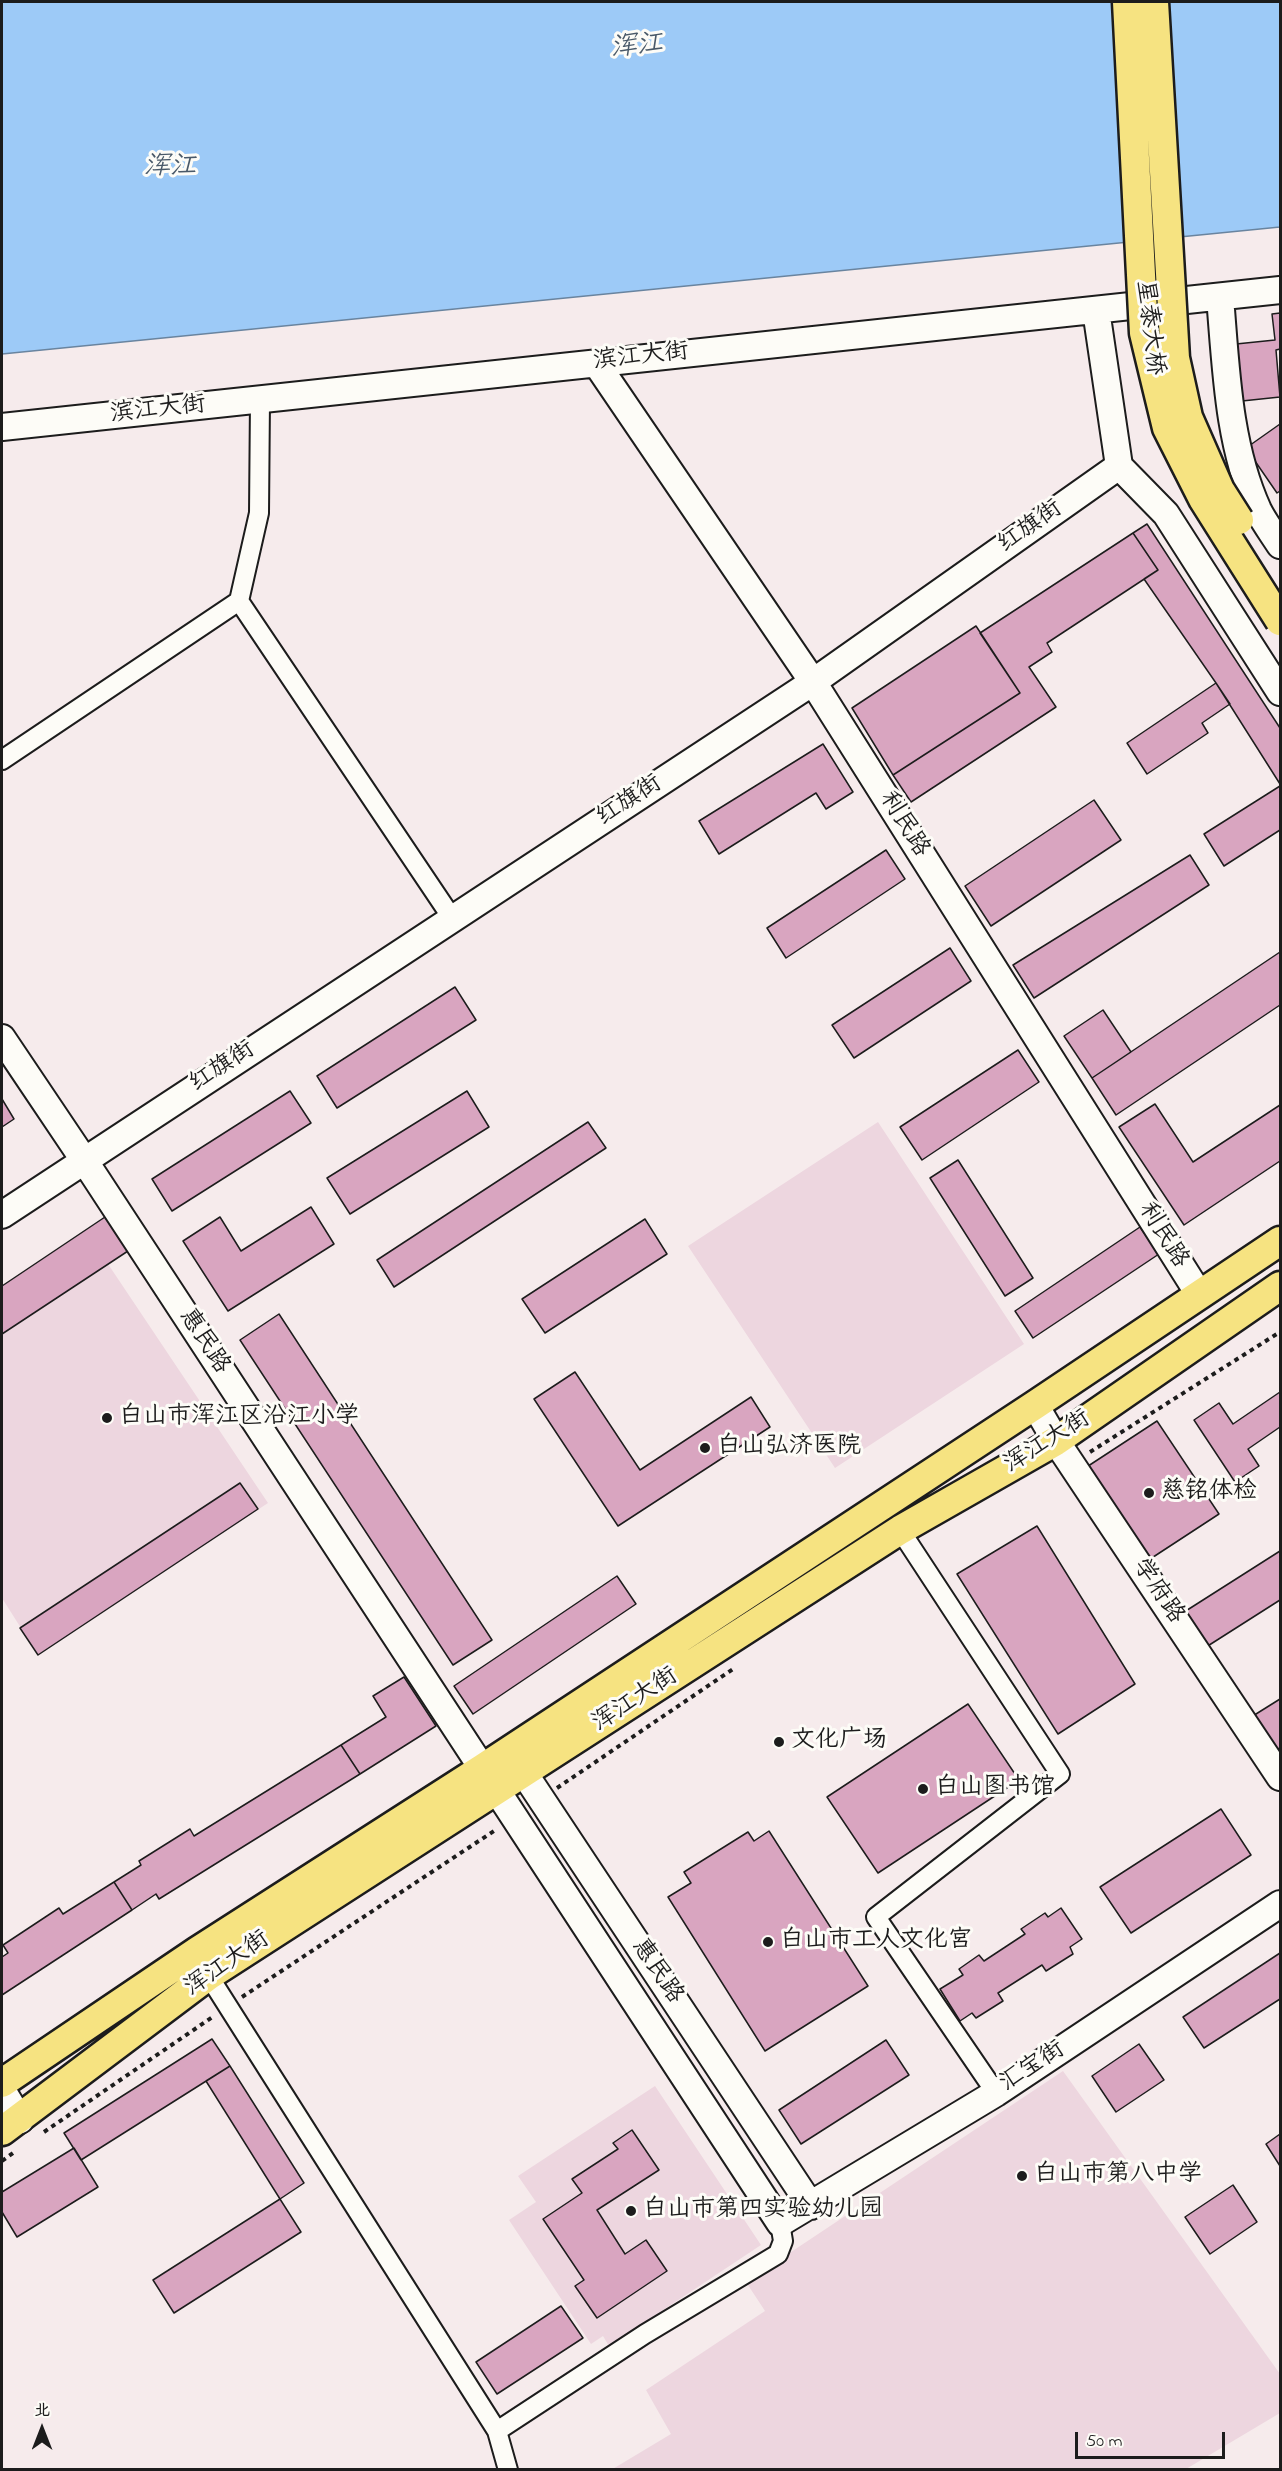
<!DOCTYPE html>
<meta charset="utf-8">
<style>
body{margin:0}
#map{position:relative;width:1282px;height:2471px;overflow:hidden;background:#f6ebec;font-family:"Indie Flower","LXGW WenKai TC",sans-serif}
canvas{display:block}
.frame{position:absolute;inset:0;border:3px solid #1c1c1c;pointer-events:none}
.north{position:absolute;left:12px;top:2399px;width:60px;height:60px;-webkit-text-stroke:4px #fdfcf7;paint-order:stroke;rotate:0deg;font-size:16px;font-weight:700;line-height:24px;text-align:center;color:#1c1c1c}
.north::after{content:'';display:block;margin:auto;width:21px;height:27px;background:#1c1c1c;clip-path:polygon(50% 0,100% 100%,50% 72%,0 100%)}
.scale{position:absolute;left:1075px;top:2432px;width:150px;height:27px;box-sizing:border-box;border:3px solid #1c1c1c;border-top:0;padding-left:8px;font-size:18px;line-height:21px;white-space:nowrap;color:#1c1c1c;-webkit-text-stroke:4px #fdfcf7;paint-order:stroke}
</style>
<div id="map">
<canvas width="1282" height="2471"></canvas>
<div class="frame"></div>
<div class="north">北</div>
<div class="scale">50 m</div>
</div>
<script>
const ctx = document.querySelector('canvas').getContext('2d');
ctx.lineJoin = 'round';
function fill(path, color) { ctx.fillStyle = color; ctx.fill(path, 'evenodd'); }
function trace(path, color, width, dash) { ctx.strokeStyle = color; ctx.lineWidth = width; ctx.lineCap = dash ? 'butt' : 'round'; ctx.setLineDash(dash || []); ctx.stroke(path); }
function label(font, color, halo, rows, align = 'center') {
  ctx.font = font + ' "Indie Flower","LXGW WenKai TC",sans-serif'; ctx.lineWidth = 6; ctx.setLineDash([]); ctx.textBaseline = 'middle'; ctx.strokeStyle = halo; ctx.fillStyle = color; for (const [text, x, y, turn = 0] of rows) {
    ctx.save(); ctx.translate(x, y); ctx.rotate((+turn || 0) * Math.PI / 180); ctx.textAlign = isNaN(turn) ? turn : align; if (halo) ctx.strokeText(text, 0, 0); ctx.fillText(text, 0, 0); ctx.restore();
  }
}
fill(new Path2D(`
 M878 1122 1024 1344 835 1468 688 1246Z
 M108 1264 268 1503 38 1655 2 1598V1334Z
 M1063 2071 1280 2374V2413L1186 2469 611 2470 671 2434 646 2390 765 2311 746 2282Z
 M655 2086 761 2245 609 2346 603 2336 591 2344 509 2220 536 2202 518 2176Z`), '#edd6df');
const water = new Path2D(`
 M2 2H1280V227L2 354Z`);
fill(water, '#9dcaf7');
trace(water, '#69849f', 1.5);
const building = new Path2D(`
 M1280 313V349L1276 350 1280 397 1242 401 1236 344 1275 340 1272 314Z
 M1280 424V491L1277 493 1246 448Z
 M1147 524 1280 728V784L1216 683 1144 579 1158 570 1133 533Z
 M1133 533 1158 570 1047 643 1052 652 1029 667 1056 707 911 802 893 775 1020 693 980 633Z
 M976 626 1020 693 893 775 852 708Z
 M1216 683 1230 704 1202 723 1208 733 1147 774 1127 743Z
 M823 744 853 792 826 809 816 793 719 854 699 821Z
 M1280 786V830L1224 866 1204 834Z
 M1094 800 1121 840 991 926 965 886Z
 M886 850 905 879 786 958 767 928Z
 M1190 855 1209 885 1034 998 1013 965Z
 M950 948 971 981 854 1058 832 1025Z
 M1280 952V1005L1116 1115 1092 1078Z
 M455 987 476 1020 337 1108 317 1076Z
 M1103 1010 1131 1052 1092 1078 1064 1036Z
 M1018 1050 1039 1082 922 1160 900 1127Z
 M290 1091 311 1123 172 1211 152 1179Z
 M467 1091 489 1127 350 1214 327 1178Z
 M2 1099 14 1119 2 1127Z
 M1155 1104 1193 1162 1280 1105V1161L1184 1225 1119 1127Z
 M588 1122 606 1148 394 1287 377 1260Z
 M958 1160 1033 1278 1005 1296 930 1178Z
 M311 1207 334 1244 228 1311 183 1241 220 1217 241 1251Z
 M105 1217 128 1251 2 1334V1286Z
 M645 1219 667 1254 545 1333 522 1299Z
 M1140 1227 1159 1254 1033 1338 1015 1311Z
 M279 1314 492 1640 453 1665 240 1340Z
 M575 1372 640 1470 751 1397 770 1427 618 1526 534 1399Z
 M1280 1392V1427L1248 1449 1259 1466 1235 1482 1194 1420 1219 1403 1233 1424Z
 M1157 1421 1219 1514 1141 1565 1079 1472Z
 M240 1483 258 1509 38 1655 20 1628Z
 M1037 1526 1135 1684 1058 1734 957 1574Z
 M1280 1551V1600L1203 1649 1181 1614Z
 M617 1576 636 1604 473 1714 454 1686Z
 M404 1677 436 1726 360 1774 341 1745 386 1717 373 1696Z
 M1280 1699V1748L1270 1754 1248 1719Z
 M968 1704 1019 1780 878 1873 827 1797Z
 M341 1745 360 1774 159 1899 156 1894 132 1910 114 1882 141 1865 139 1861 190 1829 194 1836Z
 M1221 1809 1251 1855 1131 1933 1100 1887Z
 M769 1831 868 1986 765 2051 668 1897 691 1883 684 1872 748 1832 754 1841Z
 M114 1882 132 1910 2 1995V1957L8 1953 3 1945 59 1908 63 1914Z
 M1061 1908 1082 1939 1070 1947 1073 1954 1046 1971 1042 1965 998 1993 1003 2001 976 2018 972 2013 960 2021 940 1989 963 1975 959 1969 979 1955 984 1961 1025 1934 1021 1929 1045 1913 1048 1917Z
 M1280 1953V1999L1204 2048 1183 2017Z
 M212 2039 230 2066 81 2160 64 2133Z
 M886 2040 909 2075 801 2144 779 2110Z
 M1139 2044 1164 2080 1116 2112 1092 2076Z
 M230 2066 304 2183 280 2199 206 2081Z
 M632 2130 659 2170 597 2210 625 2254 646 2240 667 2271 597 2318 575 2286 584 2280 543 2219 582 2193 572 2179 618 2149 613 2143Z
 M1280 2134V2166L1266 2144Z
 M74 2148 98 2187 17 2237 2 2212V2192Z
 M1233 2185 1257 2222 1210 2254 1185 2217Z
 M280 2199 301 2232 174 2313 153 2280Z
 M561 2306 583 2338 497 2394 476 2362Z`);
fill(building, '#d9a5c0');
trace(building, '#1c1c1c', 1.5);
const street = new Path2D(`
 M260 400 259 513 239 601 452 918
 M2 760 239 601
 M900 1530 1060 1774 876 1917 996 2093
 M203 1967 497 2431 508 2470
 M497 2431 645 2334 778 2254 783 2241 780 2223`);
const secondary = new Path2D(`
 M1220 297C1226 368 1228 444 1258 510 1264 522 1273 534 1280 545
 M1096 310 1119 466
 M596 363 813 682 1199 1294
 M2 427 1280 290
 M1119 466 1166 514 1280 692
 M2 1038 84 1160 780 2223 996 2093 1280 1904
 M2 1215 813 682 1119 466
 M1035 1405 1056 1441 1280 1777
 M504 1771 524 1773 811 2206
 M2 2090 20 2120`);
const primary = new Path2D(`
 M2 2083 196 1952 483 1768 1035 1405 1280 1241
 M2 2131 208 1976 900 1530 1056 1441 1280 1286`);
trace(street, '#1c1c1c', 22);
trace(secondary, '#1c1c1c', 30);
trace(primary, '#1c1c1c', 33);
trace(new Path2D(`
 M1090 1452 1280 1332
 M557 1788 733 1669
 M242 1997 497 1829
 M44 2132 214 2016
 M2 2161 13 2153`), '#1c1c1c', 4, [4.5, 4.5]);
trace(street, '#fdfcf7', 18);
trace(secondary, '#fdfcf7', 26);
trace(primary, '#f6e381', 28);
const primaryBridge = new Path2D(`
 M1127 2 1144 333 1167 428 1203 499 1280 621
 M1154 2 1175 358 1188 417 1220 490 1239 520`);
trace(primaryBridge, '#1c1c1c', 33, []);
trace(primaryBridge, '#f6e381', 28);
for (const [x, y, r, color] of [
 [107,1418,6,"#1c1c1c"],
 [705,1448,6,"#1c1c1c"],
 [1149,1493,6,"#1c1c1c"],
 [779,1742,6,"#1c1c1c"],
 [923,1789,6,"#1c1c1c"],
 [768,1942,6,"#1c1c1c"],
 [1022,2176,6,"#1c1c1c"],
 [631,2211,6,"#1c1c1c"]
]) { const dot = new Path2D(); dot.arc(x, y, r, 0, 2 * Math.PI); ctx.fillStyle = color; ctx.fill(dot); trace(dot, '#fdfcf7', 2); }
label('24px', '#1c1c1c', '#fdfcf7', [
 ["星泰大桥",1148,328,83],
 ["滨江大街",641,358,-6],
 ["滨江大街",158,411,-6],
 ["红旗街",1031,528,-35],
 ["红旗街",630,802,-33],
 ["利民路",903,825,58],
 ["红旗街",223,1068,-33],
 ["利民路",1162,1236,58],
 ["惠民路",203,1342,57],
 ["浑江大街",1048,1443,-32],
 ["学府路",1157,1592,56],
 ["浑江大街",636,1701,-33],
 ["浑江大街",228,1965,-34],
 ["惠民路",656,1972,56],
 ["汇宝街",1033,2068,-33]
]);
label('24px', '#1c1c1c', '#fdfcf7', [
 ["白山市浑江区沿江小学",119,1418],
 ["白山弘济医院",717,1448],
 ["慈铭体检",1161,1493],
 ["文化广场",791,1742],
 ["白山图书馆",935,1789],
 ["白山市工人文化宫",780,1942],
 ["白山市第八中学",1034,2176],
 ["白山市第四实验幼儿园",643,2211]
], 'left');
label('italic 26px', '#495969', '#fdfcf7', [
 ["浑江",637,48,-6],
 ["浑江",170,169]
]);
</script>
